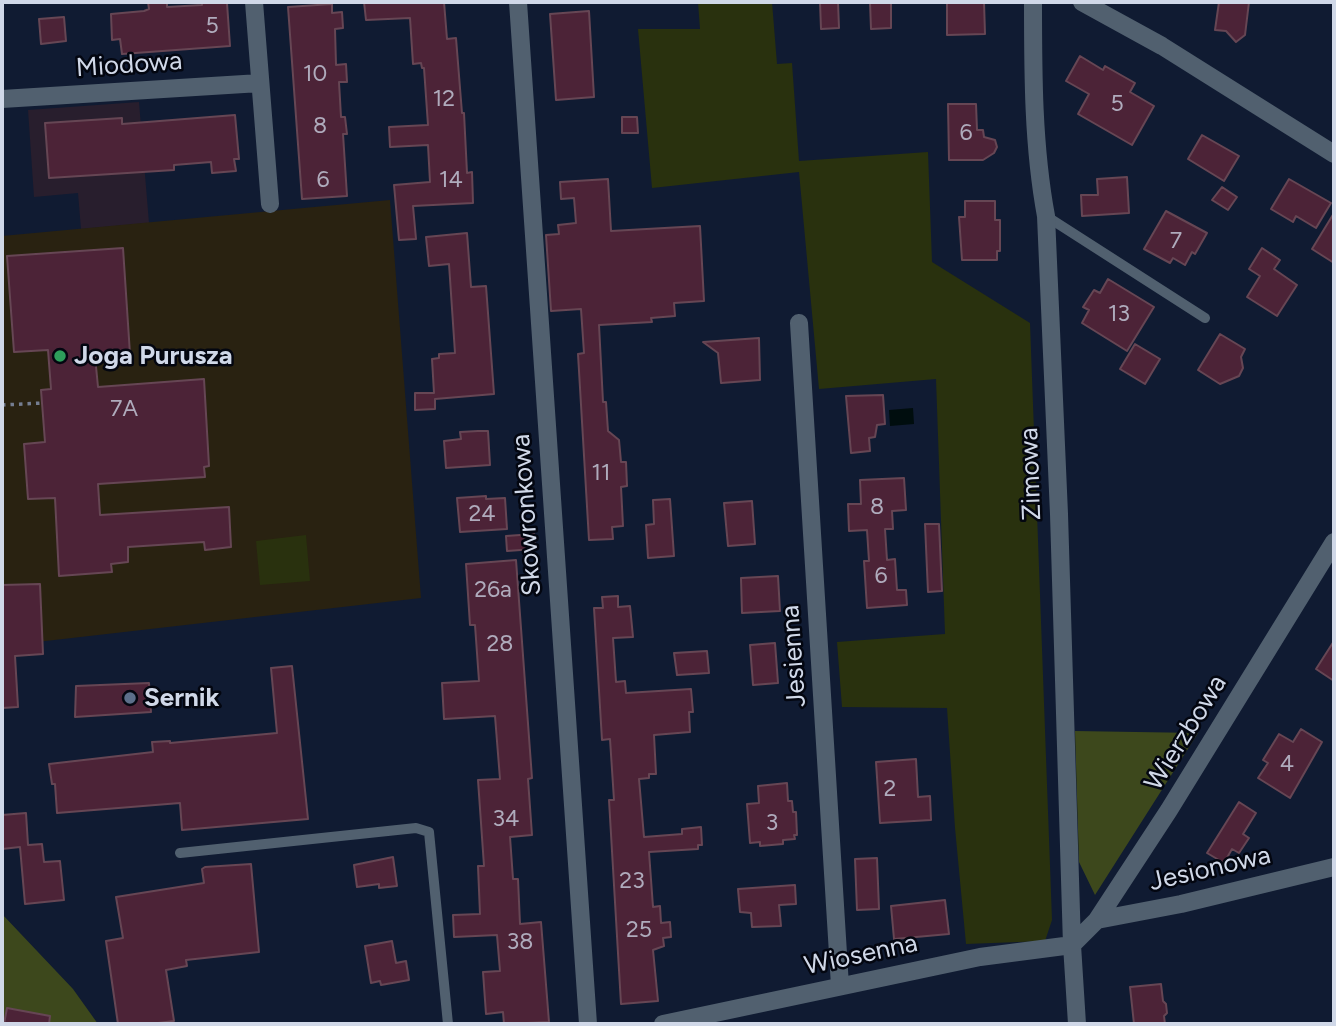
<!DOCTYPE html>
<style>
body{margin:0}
#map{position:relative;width:1336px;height:1026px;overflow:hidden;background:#101b32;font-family:Figtree,sans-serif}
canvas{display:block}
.frame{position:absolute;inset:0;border:4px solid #d0d8e8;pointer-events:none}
</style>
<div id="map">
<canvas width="1336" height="1026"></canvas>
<div class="frame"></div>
</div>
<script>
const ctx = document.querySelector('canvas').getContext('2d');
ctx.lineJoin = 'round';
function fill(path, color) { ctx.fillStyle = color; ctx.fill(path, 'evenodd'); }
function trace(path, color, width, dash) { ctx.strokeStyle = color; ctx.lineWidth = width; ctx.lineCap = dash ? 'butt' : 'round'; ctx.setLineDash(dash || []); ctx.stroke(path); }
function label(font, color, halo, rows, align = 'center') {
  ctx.font = font + ' Figtree,sans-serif'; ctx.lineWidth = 5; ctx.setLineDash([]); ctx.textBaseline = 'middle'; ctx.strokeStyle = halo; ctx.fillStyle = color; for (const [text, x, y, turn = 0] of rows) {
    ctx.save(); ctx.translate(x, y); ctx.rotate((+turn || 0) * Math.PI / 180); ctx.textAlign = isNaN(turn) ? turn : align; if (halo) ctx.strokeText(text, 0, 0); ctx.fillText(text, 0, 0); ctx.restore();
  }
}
fill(new Path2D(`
 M139 102 149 223 81 229 78 193 34 197 28 110Z`), '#281e2d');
fill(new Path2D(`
 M390 200 421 598 2 646V236Z`), '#292211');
fill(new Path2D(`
 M698 2H772L777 64 792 63 799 161 928 152 932 262 1030 323 1052 920 1045 941 966 944 955 828 947 708 842 707 837 642 945 634 936 379 819 389 799 172 652 188 638 29H700Z
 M306 535 310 581 260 585 256 541Z`), '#29310e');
fill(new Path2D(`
 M1075 731 1198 733 1095 895 1079 862Z
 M2 914 73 989 98 1024H2Z`), '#3d481c');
fill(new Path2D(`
 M913 408 914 424 890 426 889 410Z`), '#000d0e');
const building = new Path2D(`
 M148 2H167V7L202 5V2L227 3 230 46 122 54 120 39 112 40 111 14 144 11 149 9Z
 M364 2H444L447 39 456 38 462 113H464L467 173 472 172 473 203 413 206 416 239 399 240 394 185 430 182 428 145 390 147 389 127 428 125 424 68H422L421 63 413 64 410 18 366 20Z
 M820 2H838L839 28 821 29Z
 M870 2H891V28L871 29Z
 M947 2H984L985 34 947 35Z
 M1219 2H1249L1245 35 1236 42 1226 31 1215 30Z
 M332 4V13L342 12 343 28 335 29 336 65 346 64 347 82H339L341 117H345L347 134H343L347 196 302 199 288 7Z
 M589 11 594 97 556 100 550 14Z
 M64 17 66 41 41 44 39 19Z
 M1080 56 1103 70 1105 66 1135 83 1130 92 1154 106 1132 145 1078 114 1089 94 1066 81Z
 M948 104H976L977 130H983L984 137 995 140 997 147 994 153 983 160H949Z
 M235 115 239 159H234L236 171 212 173 211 162 174 165V170L49 178 45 123 122 118V124Z
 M622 117H637L638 133H622Z
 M1202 135 1239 156 1224 181 1188 159Z
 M1127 177 1129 213 1082 216 1081 195H1098L1097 179Z
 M608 179 611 231 700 226 704 301 674 303 675 316 651 318 652 322 599 325 603 402H606L608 431 619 440 621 462H626L627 486 621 487 623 526 612 527 613 539 589 540 578 354 584 353 581 309 551 311 546 235 559 234 558 225 576 223 574 198 561 199 560 182Z
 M1289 179 1331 203 1316 228 1296 216 1293 222 1271 209Z
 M1222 187 1237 197 1228 210 1212 200Z
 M965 201H995V220H1000V251H997V260H962L959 217H965Z
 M1166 211 1207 233 1195 254 1192 252 1185 265 1173 258 1170 263 1144 249Z
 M1334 213V263L1312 249Z
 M467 233 471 287 486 286 494 394 435 399V409L415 410V393H434L432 359 439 358V354L455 353 449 264 429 266 426 237Z
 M123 248 130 354 95 356 98 387 204 379 209 466 204 467 205 477 98 484 100 515 229 507 231 547 205 550 204 542 128 547V562L111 564 112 572 59 576 55 498 28 499 24 444 45 442 41 390 51 389 48 350 14 352 7 256Z
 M1262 248 1280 260 1274 269 1297 285 1277 316 1247 297 1260 276 1249 269Z
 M1108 279 1154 307 1127 351 1082 323 1089 310 1083 307 1094 290 1100 293Z
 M1220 334 1245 349 1241 357 1243 368 1239 376 1220 384 1198 370Z
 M759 338 760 380 721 383 718 353 703 342Z
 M1135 344 1160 359 1145 384 1120 369Z
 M883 395 885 424 877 425 875 437 869 438 870 451 851 453 846 396Z
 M478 431H488L490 465 446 468 444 441 461 439 460 432Z
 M904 478 906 510 892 511 893 529H885L887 560 895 559 897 590H906L907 605 867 608 864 561H869L867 530 849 531 848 504H861L860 480Z
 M486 496V499L505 498 507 529 460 532 457 498Z
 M670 499 674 556 648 558 646 525 654 524 653 500Z
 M752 501 755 544 728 546 724 503Z
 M925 524H939L942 591 928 592Z
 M534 534 535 549 507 551 506 536Z
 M516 560 532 778 528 779 532 835 510 837 513 879H518L520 924 541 922 549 1022 504 1024 503 1012 486 1014 483 972 500 971 497 935 454 937 453 915 480 914 478 866H484L478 780 500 779 495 716 444 719 442 683 479 681 475 625H470L466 564Z
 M778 576 780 611 742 613 741 578Z
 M40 584 43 654 15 656 18 707 2 708V585Z
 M618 596V607L630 606 633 637 613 638 616 682 625 681 626 693 691 689 693 712H689L690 732 654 735 656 774H649V778L639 779 644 837 682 834V829L701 827 702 845H698V849L649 852 653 907 660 906 661 923 670 922 671 937 663 938 664 946 653 950 658 1001 621 1004 609 800H614L610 739 602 740 594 608H603L602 597Z
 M1334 641V681L1316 669Z
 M775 643 778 683 753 685 750 645Z
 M707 651 709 673 677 675 674 653Z
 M292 666 308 819 182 830 180 803 57 813 55 784H52L49 764 153 752 152 742 170 741V743L277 733 271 668Z
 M149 683 151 712 75 717 76 686Z
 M1301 729 1322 742 1290 798 1258 778 1268 763 1263 760 1279 734 1293 742Z
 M916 759 918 797 930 796 931 820 880 823 876 762Z
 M787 783 788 801H792L793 812H796L797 835H794L795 839 783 840V844L760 846V842L750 843 747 804 759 803 758 786Z
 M1239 802 1256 813 1243 834 1249 838 1239 853 1232 849 1224 863 1207 853Z
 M26 813 28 845 42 844 44 862 60 861 64 900 25 904 20 847 2 849V815Z
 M393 857 397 886 379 888V884L357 887 354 865Z
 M877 858 879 909 857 910 855 859Z
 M251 864 259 952 186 960 187 966 166 970 174 1021 150 1024H118L106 941 123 938 116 897 204 883 202 869 205 867Z
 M795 885 796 904 779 905 781 926 752 927 751 913 740 912 738 889Z
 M945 900 949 934 894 939 891 906Z
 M392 941 396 963 406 961 409 980 381 985 380 981 371 983 365 946Z
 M1161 984 1163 1001 1166 1004 1167 1013 1164 1016 1165 1024H1134L1130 987Z
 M7 1008 50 1016 49 1024H4Z`);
fill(building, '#4c2337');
trace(building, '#664654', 2);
trace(new Path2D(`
 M2 405 42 403`), '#757e91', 3.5, [3.5, 5]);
trace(new Path2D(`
 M1046 216 1205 318
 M180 853 416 828 429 832 448 1024`), '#51606f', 10);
trace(new Path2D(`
 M254 2 270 204
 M518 2 588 1024
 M1033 2C1033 73 1033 146 1046 216L1059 514 1072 945 1077 1024
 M1082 2 1162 46 1334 154
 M2 99 260 83
 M799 323 840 986
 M1097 920 1181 904 1334 867
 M1072 945 1097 920 1169 810 1334 542
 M663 1024 980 957 1072 945`), '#51606f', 18);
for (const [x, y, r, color] of [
 [60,356,7,"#2e9e5b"],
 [130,698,7,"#5c6f8a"]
]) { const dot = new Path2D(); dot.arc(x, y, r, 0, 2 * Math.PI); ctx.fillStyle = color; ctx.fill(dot); trace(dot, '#030610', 2.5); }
label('23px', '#afabbc', null, [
 ["5",212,26],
 ["10",315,74],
 ["12",444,99],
 ["5",1117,104],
 ["8",320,126],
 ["6",966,133],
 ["6",323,180],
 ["14",451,180],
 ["7",1176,241],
 ["13",1119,314],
 ["7A",124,409],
 ["11",601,473],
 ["8",877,507],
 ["24",482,514],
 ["6",881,576],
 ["26a",493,590],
 ["28",500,644],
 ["4",1287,764],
 ["2",890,789],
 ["34",506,819],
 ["3",772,823],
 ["23",632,881],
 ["25",639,930],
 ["38",520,942]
]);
label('26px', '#d0d8e8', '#030610', [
 ["Miodowa",129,65,-4],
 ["Zimowa",1031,474,-92],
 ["Skowronkowa",527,515,-94],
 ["Jesienna",794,656,-94],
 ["Wierzbowa",1186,733,-58],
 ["Jesionowa",1210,869,-13],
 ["Wiosenna",861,955,-12]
]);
label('bold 26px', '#d0d8e8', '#030610', [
 ["Joga Purusza",74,356],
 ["Sernik",144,698]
], 'left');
</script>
